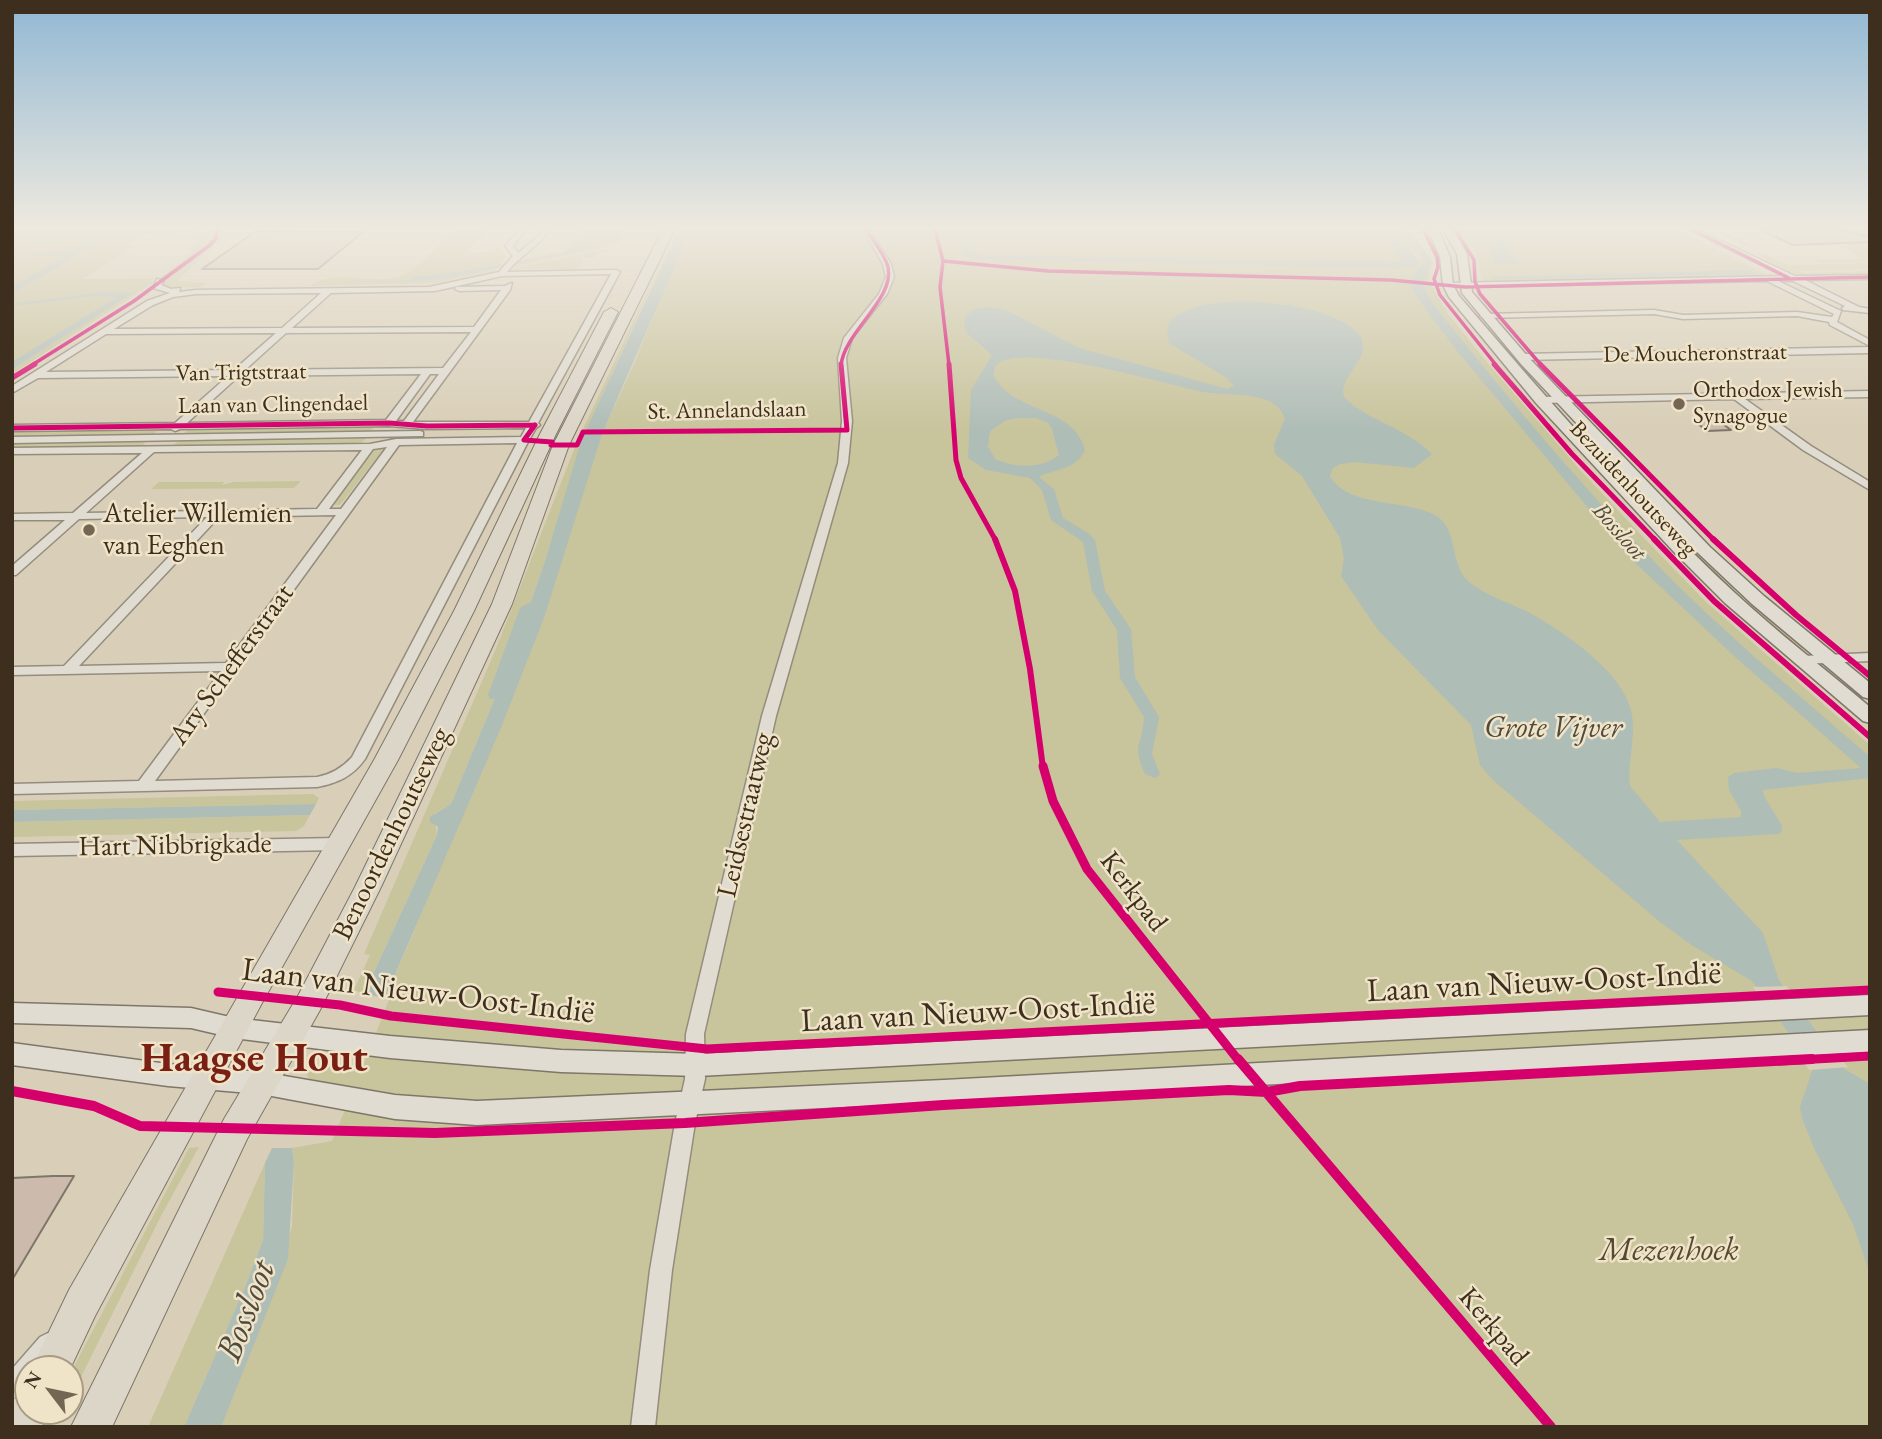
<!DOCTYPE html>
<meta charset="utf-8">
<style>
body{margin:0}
#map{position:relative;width:1882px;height:1439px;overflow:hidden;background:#d9cfb8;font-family:"EB Garamond",serif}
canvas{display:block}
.frame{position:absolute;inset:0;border:14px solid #3e2e1d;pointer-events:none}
.north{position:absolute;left:14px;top:1355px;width:70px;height:70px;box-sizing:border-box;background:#efe3c8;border:2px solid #a89b84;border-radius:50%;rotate:302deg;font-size:19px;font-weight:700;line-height:28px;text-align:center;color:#3e2e1d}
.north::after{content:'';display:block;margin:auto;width:24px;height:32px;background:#746653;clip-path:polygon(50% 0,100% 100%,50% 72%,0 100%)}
</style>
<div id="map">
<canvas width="1882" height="1439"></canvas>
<div class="frame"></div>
<div class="north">N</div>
</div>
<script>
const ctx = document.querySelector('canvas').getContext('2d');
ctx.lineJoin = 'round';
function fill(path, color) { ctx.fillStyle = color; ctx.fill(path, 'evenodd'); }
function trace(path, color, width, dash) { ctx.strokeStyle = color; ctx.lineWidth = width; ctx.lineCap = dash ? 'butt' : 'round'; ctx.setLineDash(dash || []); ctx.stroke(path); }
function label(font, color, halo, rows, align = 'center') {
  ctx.font = font + ' "EB Garamond",serif'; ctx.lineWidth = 5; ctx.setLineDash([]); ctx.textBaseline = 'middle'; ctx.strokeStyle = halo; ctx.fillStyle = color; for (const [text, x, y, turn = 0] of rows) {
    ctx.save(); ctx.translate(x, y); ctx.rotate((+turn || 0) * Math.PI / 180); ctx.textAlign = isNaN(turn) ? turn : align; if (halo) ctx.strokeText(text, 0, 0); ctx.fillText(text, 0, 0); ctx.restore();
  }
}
fill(new Path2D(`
 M12 229H194L203 234 209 230 207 229H227L219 240 177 281 207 283 201 287 162 288 160 284 165 279H158L194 251 188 250 197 242 196 239H184L192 232 144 234 125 245 137 246 126 249 127 251 83 279 155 278 152 281 155 282 12 374Z
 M455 229 488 230 468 249H471L468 253 490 252 496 248H501L505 257 500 265C471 271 441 275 413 276L409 280 388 281H426L498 268 495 271 435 283 310 286C334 268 369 285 396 277 418 272 439 244 455 229Z
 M581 229H627L620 241 607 247 512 267 510 265 611 242 571 248 573 245H570L582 233 579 232Z
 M677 229 587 429H583Z
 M689 229H1403L1422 255 1412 254 1419 262 1417 260 1424 259 1423 267 1431 270 1429 281 1449 315 1486 361 1581 471 1643 537 1705 601 1870 745V1427H216L292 1227 294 1162 292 1148 332 1141 352 1093 310 1080 306 1073 328 1066 361 1070 389 1000 385 998 413 934 587 466 633 366Z
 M1458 229H1676L1771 277 1482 283 1478 256Z
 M1838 229H1870V262L1822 263 1815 260 1865 259 1840 246 1849 245 1836 239 1851 232Z
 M611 248 606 253H597L594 258H579L584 260 578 269H511Z
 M1756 254H1764L1788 265 1870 263V269L1800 271 1804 273 1870 271V275L1806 276 1790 272Z
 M376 425 370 432 183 434 191 427Z
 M161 427 153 435 12 437V429Z
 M582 435H584L545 561 510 662 451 804 434 814 437 835 364 994 354 990 370 955 364 954 495 651 575 447Z
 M366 438 360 445 171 448 179 440Z
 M147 441 138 449 12 450V442Z
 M375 449H384L340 505H331Z
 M301 481 294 488 151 489 159 482H224L222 485 233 482Z
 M1650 513H1660L1709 561 1807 648 1797 649Z
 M313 794 319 798 316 804 12 810V801Z
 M310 815 304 826 296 831 12 837V822Z
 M199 1147 162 1214 70 1399 71 1372 189 1148Z
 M265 1163 263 1240 245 1287 184 1427H148Z`), '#c8c49c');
fill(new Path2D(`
 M114 229H122L12 294V287L65 256 12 255 72 251Z
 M679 229H691L602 434 544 618 500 730 385 998 364 994 437 835 438 827 430 822V817L451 804 510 662 545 561 581 441Z
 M965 229H977L974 252 986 255 1402 262 1380 229H1394L1419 262 1416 267 1403 269 982 259 965 257 961 253Z
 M1403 229H1409L1433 263 1422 283 1431 301C1500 389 1572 475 1649 556 1717 628 1796 692 1870 757V778L1763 790 1764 796 1782 826V831L1778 834 1677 840 1763 933 1779 980 1843 1068 1870 1084V1274L1853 1224 1814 1148 1802 1118 1800 1107 1813 1068 1752 981 1693 946 1660 922 1493 780 1480 765 1471 725 1378 630 1341 576 1344 558 1340 538 1302 476 1275 454 1274 444 1285 419C1281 408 1274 402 1263 399 1244 393 1224 395 1204 392 1167 385 1022 340 996 365L993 374C1011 414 1074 405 1085 450 1075 471 1056 468 1039 477L1054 489 1063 518 1088 533 1095 540 1105 591 1131 629 1135 677 1159 717 1152 754 1160 774 1155 778 1145 774C1131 744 1143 745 1144 717L1120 678 1117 630 1092 591 1083 542 1051 520 1042 490 1030 478 986 470 968 458 971 390 992 355 967 333 964 325 966 316 975 309 989 307 1006 310 1079 348 1227 389 1234 386 1227 378 1169 343 1167 327C1188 284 1342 301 1361 338 1372 359 1338 375 1344 397 1367 421 1404 426 1432 454L1414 468 1354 462 1340 464 1332 469 1330 477C1351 508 1402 499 1433 514 1460 527 1448 564 1469 582 1485 595 1507 602 1526 611 1560 629 1619 669 1630 707 1638 732 1627 761 1630 786L1660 822 1741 817V811L1729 790 1728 777 1734 773 1777 768 1797 773 1861 768 1733 655 1630 558 1457 351 1419 300 1409 282 1424 261ZM1016 418H1036L1048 423 1052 429 1059 455C1043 469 1014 468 995 459L988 447 990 431 1005 421Z
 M1486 229H1513L1508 257 1519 259V264H1495Z
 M613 240 595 247 470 274 426 281 319 283 409 280 413 276C450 275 485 267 521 261 539 258 546 253 564 253L568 249Z
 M1748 270 1756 274 1495 280 1491 277Z
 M102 292 133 293 12 369V362L117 297 93 296 12 306V304Z
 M316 804 310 815 12 822V810Z
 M272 1148H292L294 1162 288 1259 221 1427H184L245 1287 263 1240 265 1163Z`), '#afbdb7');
fill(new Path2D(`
 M1787 986 1812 1019 1777 1021 1753 987Z
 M1820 1031 1846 1065 1849 1067 1809 1070 1785 1033Z`), '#d9cfb8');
trace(new Path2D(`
 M1715 229 1749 246`), '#afbdb7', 2.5);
fill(new Path2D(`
 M529 603 538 608 506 695 504 699H490L488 695 520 608Z`), '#afbdb7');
const building = new Path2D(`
 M1758 229H1838L1870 237V242L1793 245Z
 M256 231 314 232H363L318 269H202Z
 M1704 411 1712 416 1731 430 1707 431 1693 420Z
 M53 1176H74L12 1280V1178Z`);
fill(building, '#ccbbad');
trace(building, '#7e7669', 2);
const minor = new Path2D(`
 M520 229H526L513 246 518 253 534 240 544 229H550C539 247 520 255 507 272L616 270 620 272 538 423 540 425 536 428 529 440 365 759C353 776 338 783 317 787L12 794V784L139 781 221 671 12 675V667L64 666 207 517 79 519 16 575H12V566L65 520H12V514L73 513 142 453 12 454V448L370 444 396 439 521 437 526 428 427 429 389 426 180 429 175 431 171 429 12 431V425L175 423 228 376 38 378 12 393V386L147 301 170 293 153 288 157 279 164 281 161 285 171 289 180 288 179 292 196 290 429 287 499 272 513 256 505 246ZM611 274 529 422H413L510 290 512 283 505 286 456 287 455 289 459 291 501 290 474 327 292 328 331 293 435 291 502 276ZM321 293 282 328 114 329 153 305 173 297 196 294ZM471 332 443 368 245 370 286 333ZM276 333 234 370 46 372 106 334ZM421 374 386 420 187 423 239 376ZM430 374H439L404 421H396ZM517 443 352 757C342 768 332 774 317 777L155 781 399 445ZM387 447 341 509H329L373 449ZM362 450 317 509 86 513 154 452ZM336 515 226 663 79 666 219 517Z
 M863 229H869L891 264 894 277 887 294 852 338 846 358 852 421 848 463 776 716 704 1034 705 1079 695 1123 672 1270 655 1427H631L650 1270 675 1123 685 1079 686 1034 762 716 838 463 842 421 838 358 844 338 879 294 886 277 883 264Z
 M1688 229H1696L1795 276 1870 275V279L1805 280 1859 307 1870 309V313L1843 310 1842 308 1845 306 1793 281H1778L1841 311 1837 322 1870 340V346L1830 325 1829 322 1797 316 1683 319 1654 314 1484 318 1480 316 1484 314 1654 310 1683 315 1797 312 1832 317 1834 314 1767 281 1448 287 1444 285 1448 283 1784 276Z
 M1870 347V353L1521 360 1517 357 1521 354Z
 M1870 391V397L1745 399 1811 446 1870 482V490L1803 450 1734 399 1541 403 1536 400 1541 397Z
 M420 431 423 432V436L12 443V437Z
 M1870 653V661L1802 664 1795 660 1802 656Z
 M338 838 344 840 346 844 344 848 338 850 12 856V844Z
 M48 1333 56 1337 60 1345 56 1353 43 1369H28V1386L20 1395 12 1399V1369L40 1337Z`);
const secondary = new Path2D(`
 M1428 229H1438L1450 257 1453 285 1459 296C1547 399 1636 501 1735 593 1778 633 1825 669 1870 707V723L1863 721 1725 603 1674 552 1536 403 1449 297 1443 285 1440 257Z
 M1443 229H1453L1467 254 1472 292 1529 358 1710 547 1764 596 1870 683V699L1863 697 1752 604 1698 553 1521 364 1462 293 1457 254Z
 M1870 995V1015L698 1076 561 1072 390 1058 234 1038 191 1028 12 1023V1003L191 1008 234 1018 390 1036 561 1050 698 1054Z
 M1870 1030V1052L944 1102 477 1125 395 1119 261 1094 168 1086 12 1065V1043L168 1064 261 1072 395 1095 477 1101 944 1080Z`);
const primary = new Path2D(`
 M663 229H675L569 445 512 604 381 887 320 1010 247 1139 112 1427H71L224 1119 299 994 355 887 492 604 553 445Z
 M611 308 618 312 556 434 474 611 398 760 262 1003 95 1316 70 1369H31L69 1290 374 760 454 611 540 434 604 312Z
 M28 1392V1411H49L42 1427H12V1404L15 1397Z`);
trace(minor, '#948c7d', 3);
trace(secondary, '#7e7669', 3);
trace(primary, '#7e7669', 2);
fill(minor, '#e1dcd1');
fill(secondary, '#e1dcd1');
fill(primary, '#dcd6c9');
trace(new Path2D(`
 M935 229 943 261 940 287 949 365
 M1423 229 1437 257 1438 267 1434 279 1440 295 1496 365
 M1455 229 1474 260 1475 282 1480 294 1541 365
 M1691 229 1789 278
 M943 261 1048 271 1391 280 1465 287 1870 277
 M32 365 134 301 210 245 216 238 217 229
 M841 365C845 331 895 299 888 267 885 254 873 241 866 229`), '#d6006c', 3.5);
trace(new Path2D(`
 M949 364 956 460 961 478 996 541
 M1494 364 1572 454 1656 541
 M1540 364 1715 541
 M12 378 35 364
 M535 425 524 440 552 442 551 445H577L583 432 847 430 841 364
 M12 428 389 423 427 426 535 425`), '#d6006c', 5);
trace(new Path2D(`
 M995 539 1015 591 1030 669 1043 768
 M1654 539 1714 601 1870 737
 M1713 539 1796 615 1870 676`), '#d6006c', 6);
trace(new Path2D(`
 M1043 766 1053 801 1087 869 1239 1061
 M218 992 340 1005 391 1016 707 1049 1870 990
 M1779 1061 1870 1056`), '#d6006c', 9);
trace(new Path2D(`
 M1238 1059 1551 1427
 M12 1091 94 1106 140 1126 435 1133 685 1123 943 1105 1229 1090 1267 1092 1300 1086 1812 1059`), '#d6006c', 10);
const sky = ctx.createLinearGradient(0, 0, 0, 430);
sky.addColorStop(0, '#91b8d4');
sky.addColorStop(0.53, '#eee9df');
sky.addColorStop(1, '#eee9df00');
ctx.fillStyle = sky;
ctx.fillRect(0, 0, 1882, 430);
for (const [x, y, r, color] of [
 [1679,404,7,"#746653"],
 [89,530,7,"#746653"]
]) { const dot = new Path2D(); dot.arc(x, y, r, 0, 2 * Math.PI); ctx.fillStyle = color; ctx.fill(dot); trace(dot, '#efe3c8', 2.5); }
label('23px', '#3e2e1d', '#efe3c8', [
 ["De Moucheronstraat",1695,354,-1],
 ["Van Trigtstraat",241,373,-1],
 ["Laan van Clingendael",273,405,-1],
 ["St. Annelandslaan",727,411,-1],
 ["Bezuidenhoutseweg",1633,489,47]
]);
label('23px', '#3e2e1d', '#efe3c8', [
 ["Orthodox Jewish",1693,391],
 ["Synagogue",1693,417]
], 'left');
label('italic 24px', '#51493c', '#efe3c8', [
 ["Bossloot",1619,532,49]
]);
label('28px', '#3e2e1d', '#efe3c8', [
 ["Atelier Willemien",103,514],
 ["van Eeghen",103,546]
], 'left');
label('28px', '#3e2e1d', '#efe3c8', [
 ["Ary Schefferstraat",232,665,-54],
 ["Leidsestraatweg",746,815,-77],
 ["Benoordenhoutseweg",392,834,-64],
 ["Hart Nibbrigkade",175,846,-1],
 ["Kerkpad",1133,892,53],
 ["Kerkpad",1493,1327,50]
]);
label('italic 30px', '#51493c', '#efe3c8', [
 ["Grote Vijver",1553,729]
]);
label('33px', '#3e2e1d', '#efe3c8', [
 ["Laan van Nieuw-Oost-Indië",1544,983,-3],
 ["Laan van Nieuw-Oost-Indië",418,992,7],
 ["Laan van Nieuw-Oost-Indië",978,1013,-3]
]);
label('italic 33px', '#574a32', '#efe3c8', [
 ["Mezenhoek",1669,1251]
]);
label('italic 37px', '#51493c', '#efe3c8', [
 ["Bossloot",247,1311,-69]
]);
label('bold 42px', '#7a1f14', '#efe3c8', [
 ["Haagse Hout",254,1060]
]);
</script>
